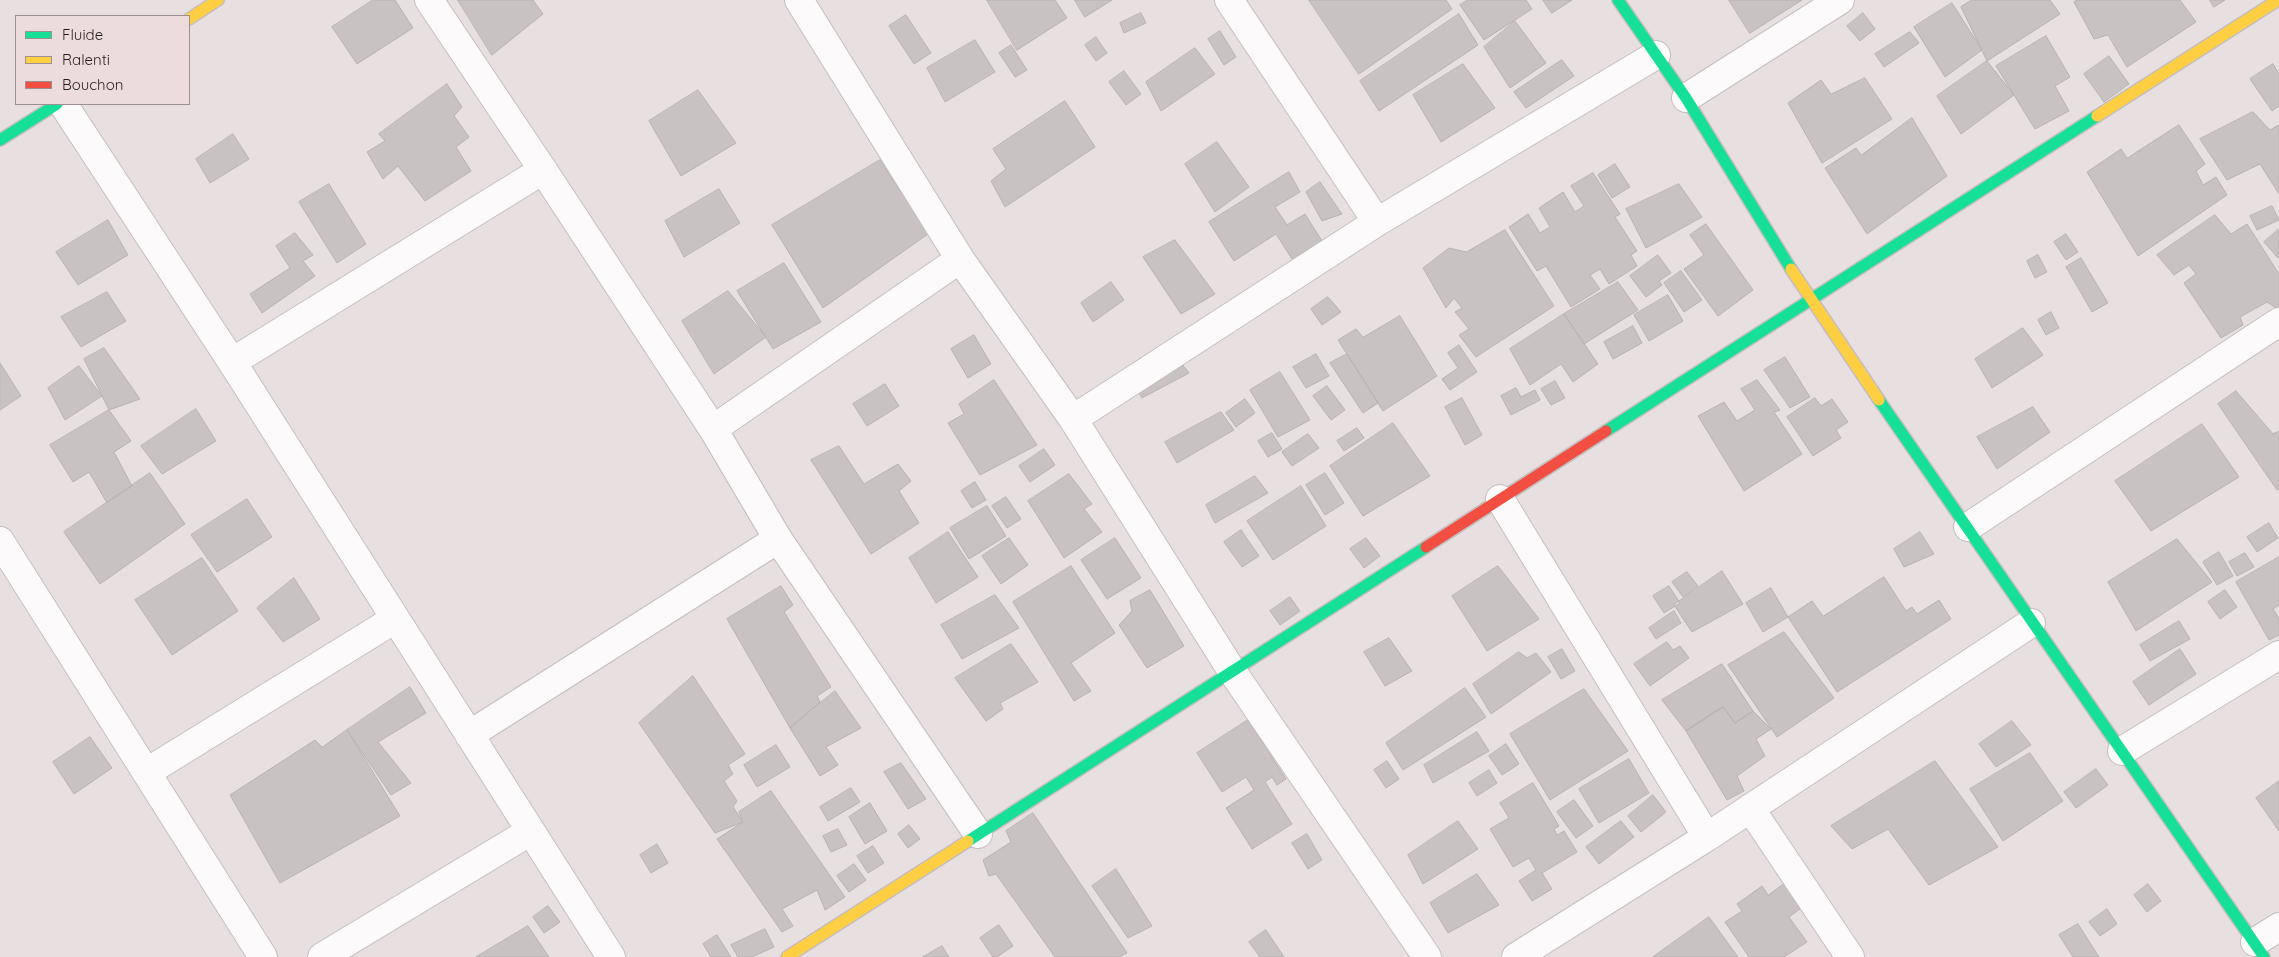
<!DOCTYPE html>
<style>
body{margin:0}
#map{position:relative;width:2279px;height:957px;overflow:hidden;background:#e8e0e0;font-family:Quicksand,sans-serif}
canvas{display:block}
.legend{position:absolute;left:15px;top:15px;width:175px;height:90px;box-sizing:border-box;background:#ecdddc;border:1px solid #9c9190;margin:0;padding:6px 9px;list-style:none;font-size:15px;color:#231e1e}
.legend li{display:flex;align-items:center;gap:10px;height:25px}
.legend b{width:25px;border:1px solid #9c9190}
</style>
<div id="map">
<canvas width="2279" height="957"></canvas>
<ul class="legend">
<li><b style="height:6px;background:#16e098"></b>Fluide</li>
<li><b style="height:6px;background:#ffcf43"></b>Ralenti</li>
<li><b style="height:6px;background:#f24e42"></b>Bouchon</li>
</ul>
</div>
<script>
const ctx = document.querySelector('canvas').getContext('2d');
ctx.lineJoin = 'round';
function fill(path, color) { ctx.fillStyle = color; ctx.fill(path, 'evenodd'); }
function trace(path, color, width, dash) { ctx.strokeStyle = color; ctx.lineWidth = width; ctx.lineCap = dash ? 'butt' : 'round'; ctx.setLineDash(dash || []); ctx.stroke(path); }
const building = new Path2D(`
 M373 0H395L413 28 357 64 332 27Z
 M458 0H533L543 14 492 55Z
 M987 0H1055L1067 18 1017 50Z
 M1075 0H1112L1085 17Z
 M1309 0H1446L1452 9 1359 74Z
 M1468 0H1526L1532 9 1484 40 1460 5Z
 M1543 0H1572L1552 13Z
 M1729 0H1802L1750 33Z
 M1972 0H2050L2060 14 1987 61 1961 7Z
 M2078 0H2180L2196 22 2127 67 2108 35 2094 39 2074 2Z
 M2210 0H2225L2214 7Z
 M1952 3 1982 50 1945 77 1914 27Z
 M1141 13 1146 23 1124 33 1120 23Z
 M1863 13 1875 29 1860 41 1847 26Z
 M1459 14 1478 45 1379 111 1360 81Z
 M906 15 931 53 914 64 889 26Z
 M1515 21 1546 63 1510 88 1484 47Z
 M1220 31 1236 57 1224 65 1208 39Z
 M1910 32 1919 43 1884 67 1875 54Z
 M2046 36 2070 77 2055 86 2069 111 2035 129 1996 66Z
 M1096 37 1107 53 1096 61 1085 45Z
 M975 40 995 72 945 102 927 68Z
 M1011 45 1027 70 1015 77 999 53Z
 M1195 48 1215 74 1161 111 1146 82Z
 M2109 56 2129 84 2104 102 2084 74Z
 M1562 60 1574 76 1526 108 1514 92Z
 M1987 61 2014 95 1961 134 1937 96Z
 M1463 64 1495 108 1441 142 1413 95Z
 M2273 64 2279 74V106L2272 111 2250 79Z
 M1124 71 1141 94 1126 105 1109 82Z
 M1865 78 1892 119 1822 163 1788 103 1821 80 1831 94Z
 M447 84 462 107 454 116 469 137 456 147 471 171 425 201 398 166 383 179 367 152 385 141 379 134Z
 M698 90 736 143 681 176 649 121Z
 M1065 101 1095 147 1005 207 991 181 1006 169 993 149Z
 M2253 112 2270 130 2279 125V194L2260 164 2227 180 2200 139Z
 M1912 118 1947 176 1867 234 1825 168 1856 148 1861 155Z
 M2179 125 2205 164 2196 171 2203 185 2216 177 2227 195 2138 256 2087 172 2121 149 2127 158Z
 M233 134 249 159 210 183 196 159Z
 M1217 142 1249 187 1215 212 1185 164Z
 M880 160 928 234 823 308 772 225Z
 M1615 164 1630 187 1612 198 1598 175Z
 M1289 172 1300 192 1275 207 1287 225 1305 214 1322 241 1292 259 1276 234 1234 261 1209 222Z
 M1593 173 1620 214 1615 217 1637 251 1631 255 1637 266 1609 284 1600 269 1590 275 1600 289 1571 307 1546 266 1537 271 1509 227 1528 214 1540 233 1550 227 1539 208 1563 192 1575 212 1584 206 1571 186Z
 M1320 182 1342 214 1322 221 1306 192Z
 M329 184 366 244 337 263 299 202Z
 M1679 184 1702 217 1646 248 1626 209Z
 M719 189 740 223 684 257 665 221Z
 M2272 206 2279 220 2257 230 2250 216Z
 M2215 215 2231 234 2247 224 2279 274V310L2267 302 2240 317 2243 325 2221 338 2184 283 2196 274 2189 265 2174 275 2157 255Z
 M108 220 128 255 78 285 56 252Z
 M1706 224 1753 290 1718 316 1684 269 1704 255 1690 235Z
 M1505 230 1554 306 1476 357 1459 335 1469 329 1455 312 1462 308 1454 298 1446 308 1423 268 1449 248 1466 252Z
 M2278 230 2279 232 2278 258 2264 242Z
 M295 233 313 255 303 261 315 276 262 313 250 294 290 268 276 246Z
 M2066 234 2078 252 2066 260 2054 242Z
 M1175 240 1215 294 1181 314 1143 257Z
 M1658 255 1671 273 1659 281 1662 285 1646 297 1630 276Z
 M2038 255 2047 272 2035 278 2027 261Z
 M2081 258 2108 303 2092 312 2066 267Z
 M784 263 821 322 773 349 737 291Z
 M1681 271 1702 300 1684 312 1664 283Z
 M1111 282 1124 300 1093 322 1081 303Z
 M1618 282 1638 310 1584 344 1564 314Z
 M728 291 766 337 714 374 682 321Z
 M107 292 126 321 81 347 61 317Z
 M1668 295 1683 321 1649 341 1634 315Z
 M1328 297 1341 312 1322 325 1311 309Z
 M2051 312 2059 328 2046 335 2038 320Z
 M1564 314 1598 364 1573 382 1561 364 1530 385 1510 349Z
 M1400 316 1437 376 1383 411 1338 340 1356 329 1363 337Z
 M1633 326 1642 343 1613 359 1604 342Z
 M2023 328 2043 355 1992 388 1975 359Z
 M974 335 991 364 968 378 951 349Z
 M1459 345 1477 372 1450 390 1442 379 1458 368 1448 353Z
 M104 348 140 399 109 410 84 359Z
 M1316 354 1329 376 1306 388 1293 367Z
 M1347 354 1378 403 1363 413 1330 363Z
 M1785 357 1810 397 1790 408 1764 370Z
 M1179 360 1189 373 1142 398 1135 385Z
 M0 363 21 396 0 410Z
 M79 366 102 396 65 420 48 388Z
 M1280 372 1310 420 1278 437 1250 390Z
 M994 380 1037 445 980 475 948 423 964 414 959 404Z
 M1757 380 1780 410 1774 412 1802 454 1744 491 1698 416 1724 402 1737 421 1755 410 1741 389Z
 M1555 381 1565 398 1551 405 1541 389Z
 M885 384 899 406 867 426 853 404Z
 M1327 386 1345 410 1331 420 1313 396Z
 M1516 388 1521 397 1535 390 1540 400 1511 415 1501 396Z
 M2236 391 2273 434 2279 431V489L2277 490 2218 404Z
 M1462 398 1482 435 1465 445 1445 407Z
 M1815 398 1821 406 1832 399 1848 422 1836 430 1841 438 1813 456 1787 417Z
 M1245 399 1255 413 1236 427 1226 413Z
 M2033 407 2050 432 1997 469 1977 437Z
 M196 409 216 441 162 474 141 446Z
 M109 410 131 441 114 452 132 486 107 503 89 472 73 482 50 445Z
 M1221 412 1234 430 1177 463 1165 442Z
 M1393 423 1430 476 1363 516 1330 466Z
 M2202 424 2239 477 2151 531 2115 481Z
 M1357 428 1364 438 1344 451 1337 441Z
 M1272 433 1282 449 1268 457 1258 441Z
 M1308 434 1319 448 1292 466 1282 452Z
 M839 446 864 484 898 464 911 481 899 491 919 523 871 554 811 460Z
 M1044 449 1055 465 1030 482 1019 466Z
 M150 473 185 524 100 584 64 532Z
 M1325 473 1344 503 1325 515 1306 485Z
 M1069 474 1092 504 1084 509 1102 532 1064 558 1028 501Z
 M1255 476 1268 493 1215 523 1206 505Z
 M975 482 986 500 972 508 961 491Z
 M1301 486 1326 526 1273 560 1247 521Z
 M1006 497 1021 519 1007 528 992 506Z
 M247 499 272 537 217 572 191 535Z
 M987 506 1006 536 969 559 950 528Z
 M2269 523 2278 538 2257 552 2247 537Z
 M1241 530 1259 556 1242 567 1224 542Z
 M948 532 978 577 936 603 909 558Z
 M1920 532 1934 554 1904 567 1894 549Z
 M1009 538 1028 565 1001 584 982 556Z
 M1115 538 1141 578 1107 599 1081 560Z
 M1366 538 1380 556 1364 568 1350 549Z
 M2177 539 2212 582 2136 631 2108 582Z
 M2219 552 2233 576 2217 585 2203 562Z
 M2245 553 2254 567 2237 576 2229 562Z
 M2279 557V605L2273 609 2279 618V635L2269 640 2236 582Z
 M202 558 238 611 172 655 135 600Z
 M1071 566 1115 633 1071 663 1091 691 1074 701 1013 602Z
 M1498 566 1539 619 1487 651 1452 596Z
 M1722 571 1743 604 1692 632 1674 605Z
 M1687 572 1698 586 1683 597 1672 582Z
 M1884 577 1906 611 1912 607 1917 614 1939 600 1951 619 1837 692 1788 617 1812 601 1823 616Z
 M294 578 320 619 283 642 257 608Z
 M781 586 793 605 784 612 831 687 817 696 820 702 790 728 727 619Z
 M1669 586 1680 603 1664 613 1653 596Z
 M1771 588 1788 617 1763 632 1746 603Z
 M1150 590 1184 646 1147 668 1119 625 1132 611 1130 601Z
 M2225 590 2237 607 2220 619 2208 602Z
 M995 595 1019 628 962 659 941 625Z
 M1290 597 1300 611 1280 625 1270 611Z
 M1674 611 1681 623 1656 639 1649 628Z
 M2179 621 2190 639 2150 661 2140 645Z
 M1784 632 1834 698 1777 737 1728 665Z
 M1389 638 1412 671 1385 686 1364 652Z
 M1667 642 1673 650 1680 646 1689 658 1650 686 1634 664Z
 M1011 644 1038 682 1000 703 1003 709 986 721 955 678Z
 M1562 649 1575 671 1561 679 1548 657Z
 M2180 649 2196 674 2149 705 2133 682Z
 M1519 652 1527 658 1536 653 1551 672 1491 714 1473 684Z
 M1722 664 1753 711 1735 723 1723 707 1686 731 1662 700Z
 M693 676 745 754 728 765 733 774 724 781 737 801 733 807 743 822 715 833 639 723Z
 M410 687 426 713 378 742 411 783 391 795 347 730Z
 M1465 688 1486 717 1403 770 1386 743Z
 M1584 689 1628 751 1550 800 1510 734Z
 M835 691 861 728 826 747 838 765 820 776 790 728Z
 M1723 707 1735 723 1753 711 1771 729 1756 739 1765 756 1737 776 1744 791 1727 800 1686 731Z
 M1248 720 1286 779 1277 785 1272 777 1265 782 1292 824 1252 849 1226 808 1254 790 1246 777 1222 792 1197 753Z
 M2012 721 2031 745 1996 767 1979 744Z
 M347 730 400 816 280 883 230 795 315 740 322 747Z
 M1477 732 1489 751 1433 783 1424 765Z
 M90 737 112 768 74 794 53 762Z
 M1506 744 1519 764 1502 775 1489 756Z
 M776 745 790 767 757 787 744 765Z
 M2030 753 2063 801 2003 841 1970 789Z
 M1629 759 1649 793 1599 823 1579 789Z
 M1387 761 1399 779 1386 788 1374 770Z
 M1935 761 1998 847 1929 885 1888 829 1852 849 1831 826Z
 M901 763 926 799 908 809 884 772Z
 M2096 769 2108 785 2076 808 2064 792Z
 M1489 770 1497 783 1477 796 1469 783Z
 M2279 781V831L2256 798Z
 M1533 783 1559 826 1554 829 1557 835 1564 831 1577 852 1542 873 1552 889 1532 901 1519 881 1536 870 1529 858 1513 867 1490 829 1509 818 1500 803Z
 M851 788 860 802 828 821 820 807Z
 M771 791 845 897 825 910 817 890 782 909 793 926 782 932 717 839 743 822 739 812Z
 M1653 795 1666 812 1641 832 1628 816Z
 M1574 800 1593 826 1576 838 1557 812Z
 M870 803 887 831 865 844 849 817Z
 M1033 813 1127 953 1119 957H1055L996 874 989 876 983 860 1011 842 1006 831Z
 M1458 821 1478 849 1423 884 1408 855Z
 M1621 821 1634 837 1599 864 1586 847Z
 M909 825 920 839 908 848 898 834Z
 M838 829 847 845 831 852 823 836Z
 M1307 834 1322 860 1308 869 1292 843Z
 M657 844 668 863 651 873 640 855Z
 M873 846 884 863 868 873 857 856Z
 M854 864 866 880 849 892 837 876Z
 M1116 869 1152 926 1128 938 1092 886Z
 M1477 874 1499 905 1448 933 1430 903Z
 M1785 883 1800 909 1789 917 1807 942 1784 957H1749L1725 922 1742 911 1737 904 1762 886 1768 895Z
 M2148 884 2161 901 2147 912 2134 895Z
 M548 906 560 922 544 933 533 917Z
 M2107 909 2117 924 2100 936 2089 922Z
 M1709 917 1738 957H1653Z
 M2078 924 2099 957H2073L2059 935Z
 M999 925 1013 946 997 957H993L980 938Z
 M528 926 549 957H476Z
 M765 929 774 947 752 957H738L731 945Z
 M1266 930 1284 957H1260L1249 942Z
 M717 935 731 957H711L703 944Z
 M942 946 949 957H923Z`);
fill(building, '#c8c2c2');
trace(building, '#b8b2b2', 1);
const street = new Path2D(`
 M429 0 543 170 713 429 778 539 978 834
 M799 0 960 259 1073 419 1232 671 1427 957
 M1229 0 1377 222
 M1686 98 1840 0
 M63 104 232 362 611 957
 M232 362 543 170
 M1073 419 1377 222 1656 55
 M713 429 960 259
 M1500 499 1707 837
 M1968 527 2279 322
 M0 541 263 957
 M469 735 778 539
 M2122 751 2279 655
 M147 772 395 619
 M1750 808 1850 957
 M2255 942 2279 927
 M322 957 531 831
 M1516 957 1707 837 2031 623`);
const fast = new Path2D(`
 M1618 0 1686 98 1791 269
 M0 140 57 104
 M1879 400 2264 957
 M1606 431 2097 116
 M968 841 1426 547`);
const slow = new Path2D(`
 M189 19 218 0
 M2097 116 2278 0
 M1791 269 1879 400
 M787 957 968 841`);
const jam = new Path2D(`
 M1426 547 1606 431`);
trace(street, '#c5bebe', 30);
trace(fast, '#c5bebe', 14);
trace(slow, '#c5bebe', 14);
trace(jam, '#c5bebe', 14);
trace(street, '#fcfafa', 28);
trace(fast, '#16e098', 11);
trace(slow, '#ffcf43', 11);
trace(jam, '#f24e42', 11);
</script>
